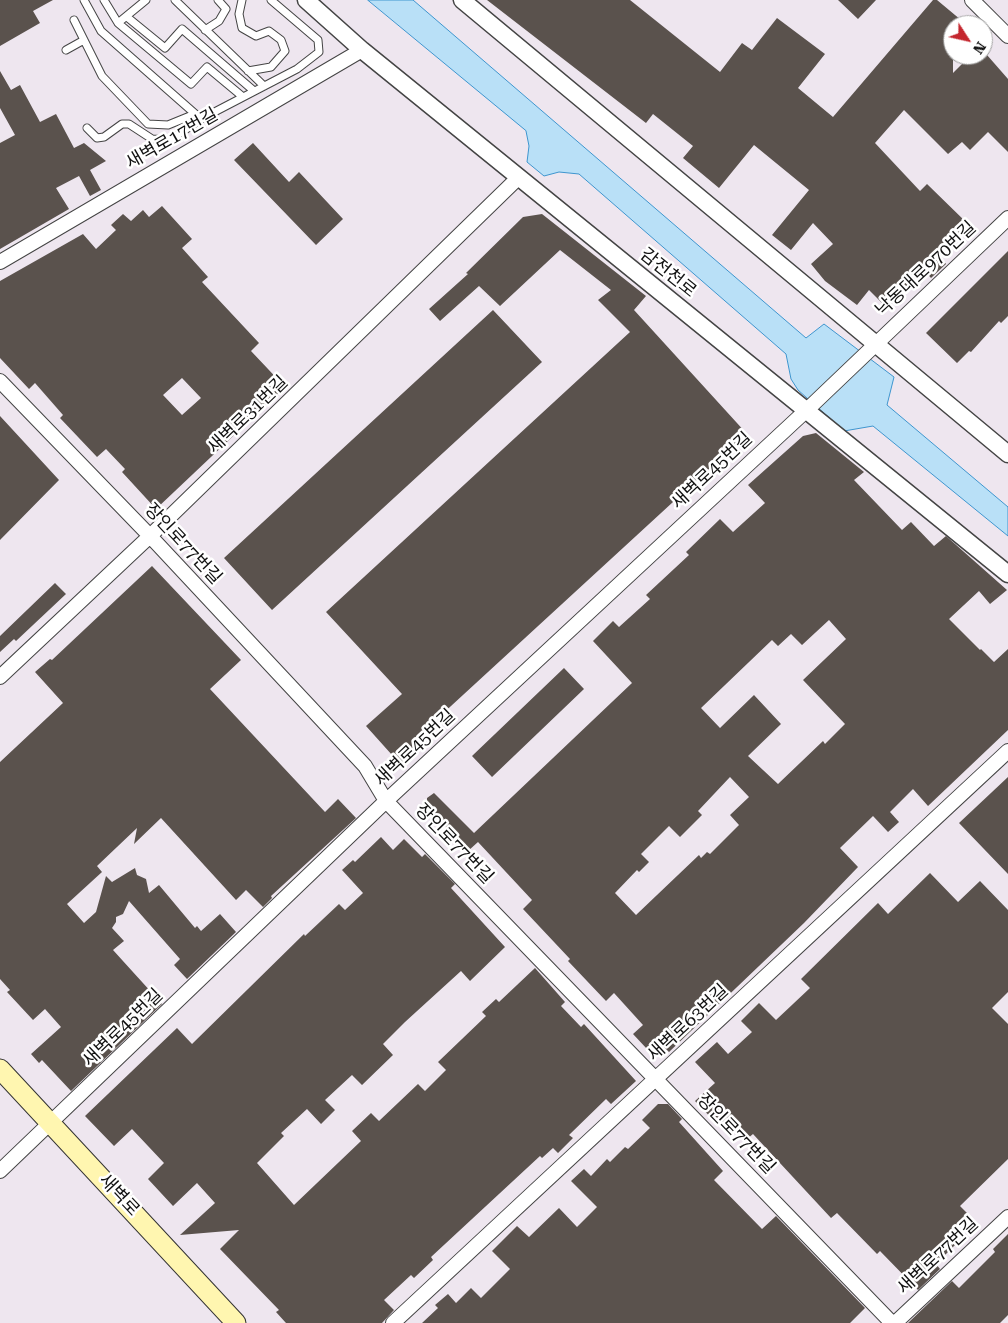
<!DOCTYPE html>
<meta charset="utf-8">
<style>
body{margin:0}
#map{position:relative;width:1008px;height:1323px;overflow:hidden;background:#fffdf5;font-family:"Roboto Serif",serif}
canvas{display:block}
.north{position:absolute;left:943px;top:15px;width:50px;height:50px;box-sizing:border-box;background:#fff;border:1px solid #a0a0a0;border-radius:50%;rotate:125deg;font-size:14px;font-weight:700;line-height:20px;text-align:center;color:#111}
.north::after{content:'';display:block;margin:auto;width:18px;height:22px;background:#c4262e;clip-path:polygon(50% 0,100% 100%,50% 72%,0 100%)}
</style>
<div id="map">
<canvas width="1008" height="1323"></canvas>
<div class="north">N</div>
</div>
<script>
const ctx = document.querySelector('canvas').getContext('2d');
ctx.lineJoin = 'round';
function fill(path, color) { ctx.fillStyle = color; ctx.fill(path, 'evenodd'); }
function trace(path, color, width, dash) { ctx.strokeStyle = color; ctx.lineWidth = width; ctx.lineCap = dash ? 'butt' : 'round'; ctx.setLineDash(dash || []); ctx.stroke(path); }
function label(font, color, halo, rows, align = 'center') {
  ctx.font = font + ' "Roboto Serif","Noto Sans KR",serif'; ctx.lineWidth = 5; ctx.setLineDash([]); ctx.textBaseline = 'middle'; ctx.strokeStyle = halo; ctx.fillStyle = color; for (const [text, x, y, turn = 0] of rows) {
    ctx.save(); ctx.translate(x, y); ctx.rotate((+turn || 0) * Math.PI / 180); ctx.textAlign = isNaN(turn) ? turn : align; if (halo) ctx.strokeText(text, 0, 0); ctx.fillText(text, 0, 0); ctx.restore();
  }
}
fill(new Path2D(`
 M0 0H1008V1323H0ZM953 25H983V55H953Z`), '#eee6ef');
const water = new Path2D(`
 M368 0H413L806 338 824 324 894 377 887 405 1008 507V536L873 426 844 431 798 390 791 379 786 354 579 174 559 172 544 176 527 162 529 146 526 131Z`);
fill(water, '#b9e0f7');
trace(water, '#3f96cf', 1);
fill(new Path2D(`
 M0 0H53L33 11 40 23 0 46Z
 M487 0H630L720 72 742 43 752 50 777 18 825 54 798 88 833 117 933 0H937L967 25H953V73L971 55H987L1008 79V152L988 132 970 150 962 142 948 154 904 110 875 143 920 191 927 184 968 224 938 254 946 264 931 278 924 270 887 308 869 290 857 305 825 281 811 264 833 244 813 223 791 250 772 235 809 190 754 145 719 188 683 158 693 146 653 114 646 123Z
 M838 0H876L858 19Z
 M0 71 11 90 20 85 40 122 56 114 74 148 84 143 106 161 90 170 101 190 90 196 79 176 56 188 69 209 0 249V143L15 135 0 108Z
 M253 143 289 182 299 172 343 219 316 245 234 160Z
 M162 206 192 239 182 248 208 277 202 282 259 343 251 351 285 387 156 509 122 472 125 469 106 449 97 457 60 418 63 415 35 383 29 389 0 358V281L83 234 96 249 116 230 111 225 123 214 131 221 143 210 149 217ZM182 378 201 398 182 415 163 395Z
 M542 214 646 296 634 310 747 434 414 740 420 748 401 765 366 726 402 694 326 612 630 332 598 300 611 290 560 250 500 306 479 286 440 321 429 309 468 274 466 273 523 217Z
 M1008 251V316L1001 323 999 321 971 352 969 351 957 363 926 333Z
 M493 310 542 362 272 610 224 558Z
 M0 416 59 480 0 540Z
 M816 433 864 472 854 480 902 530 911 522 934 546 946 536 1007 590 990 604 979 591 949 619 980 650 981 649 994 662 1008 649V730L928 806 913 789 890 812 899 822 888 832 873 816 840 848 858 867 804 923 669 1052 657 1040 647 1049 633 1034 643 1025 614 993 606 1001 568 961 570 959 523 909 532 900 478 842 468 851 427 807V798L434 793 474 833 632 683 593 641 613 621 619 627 650 599 646 595 689 555 686 552 720 519 733 532 765 503 748 485 803 436ZM829 620 846 639 803 680 845 724 825 744 823 741 778 784 748 756 781 724 754 695 720 728 701 708 772 640 778 646 791 634 802 645ZM730 777 749 797 730 815 739 825 710 854 707 852 701 858 699 855 636 915 615 893 637 870 639 872 649 862 641 854 669 826 680 837 702 815 698 811Z
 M152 566 241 660 210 689 325 812 338 799 356 818 271 896 272 898 263 907 246 890 236 900 161 818 134 844 137 828 97 866 102 872 67 904 84 923 96 912 106 876 112 882 135 868 137 875 146 879 149 893 159 885 195 928 197 926 201 931 220 914 236 932 187 979 174 965 180 959 129 901 123 914 116 917V922L112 928 124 941 113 950 162 1004 71 1091 42 1060 39 1063 31 1054 61 1027 45 1009 33 1020 7 992 10 990 0 979V762L63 703 35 672 50 659 52 660Z
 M55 583 66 594 16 641 14 639 0 652V636Z
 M564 668 584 689 492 777 472 756Z
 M1008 777V874L959 823Z
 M381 837 393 850 404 839 422 857 425 854 455 884 451 888 505 947 470 981 461 971 405 1022 383 1044 393 1055 362 1085 352 1075 325 1100 335 1110 321 1124 307 1109 281 1133 284 1136 257 1163 294 1205 361 1141 352 1131 371 1113 379 1121 418 1084 425 1091 446 1070 438 1062 486 1016 482 1012 496 999 499 1002 535 968 565 1002 561 1006 581 1027 584 1024 636 1081 611 1104 606 1099 569 1135 573 1138 558 1153 553 1148 542 1158 540 1156 431 1257 433 1260 414 1278 411 1275 384 1300 394 1310 382 1323H286L276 1312 279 1310 220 1249 239 1230 180 1235 215 1203 197 1183 173 1206 148 1179 164 1163 132 1129 114 1146 85 1116 177 1028 192 1044 304 934 305 936 339 904 345 910 363 893 342 870 353 860 355 862Z
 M930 873 958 902 980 881 1008 910V992L992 1008 1008 1024V1159L960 1206 969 1215 947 1236 955 1245 936 1264 940 1269 918 1290 880 1251 877 1254 837 1213 831 1218 753 1134 747 1139 727 1119 719 1126 695 1101 715 1083 695 1062 717 1042 728 1054 752 1032 741 1021 759 1003 776 1020 810 988 801 979 878 903 888 914Z
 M658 1104H668L682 1119 679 1122 723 1171 714 1180 762 1229 776 1216 865 1308 850 1323H422L438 1308 435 1305 448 1294 456 1303 471 1288 481 1298 510 1269 492 1251 517 1226 529 1237 559 1208 577 1227 597 1207 571 1181 584 1169 591 1176 607 1159 610 1162 625 1147 628 1149 650 1128 642 1120Z
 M1008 1234V1315L1000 1323H908L952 1281 959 1288 995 1252 993 1249Z`), '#5a524d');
const service = new Path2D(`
 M84 0 101 31 201 119 297 69 319 52 318 40 271 0
 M104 0 118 23 146 0
 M175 0 264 86
 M242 0 239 14 242 28 256 36 269 31 281 40 285 51 271 67 248 71
 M127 17 165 48 182 29 254 91
 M74 20 102 76 148 124 168 125 195 114
 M118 23 191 84 207 67 243 97
 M205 30 219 21 226 9 218 0
 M66 50 84 40
 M87 128 97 138 104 137 122 124H129L152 139 170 140 201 119`);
const minor = new Path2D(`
 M972 0 1008 36
 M0 262 362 50
 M0 381 150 536 365 766 386 801 892 1323
 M0 677 150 536 519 177
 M0 1171 386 801 811 406 1008 218
 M393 1323 1008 751
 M895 1323 1008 1217`);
const tertiary = new Path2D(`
 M306 0 362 50 1008 574
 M462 0 1008 454`);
const secondary = new Path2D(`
 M0 1069 236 1323`);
trace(service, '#444', 9);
trace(minor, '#444', 16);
trace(tertiary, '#444', 19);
trace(secondary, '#333', 21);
trace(service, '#fff', 7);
trace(minor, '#fff', 14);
trace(tertiary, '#fff', 16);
trace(secondary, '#fff6b0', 19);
label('18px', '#111', '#fff', [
 ["새벽로17번길",172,139,-30],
 ["낙동대로970번길",926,269,-43],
 ["감전천로",668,273,39],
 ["새벽로31번길",248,415,-44],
 ["새벽로45번길",712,471,-43],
 ["장인로77번길",183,544,47],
 ["새벽로45번길",415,748,-43],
 ["장인로77번길",454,844,46],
 ["새벽로63번길",688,1023,-43],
 ["새벽로45번길",123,1028,-44],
 ["장인로77번길",736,1134,46],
 ["새벽로",119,1195,47],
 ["새벽로77번길",938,1256,-43]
]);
</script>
